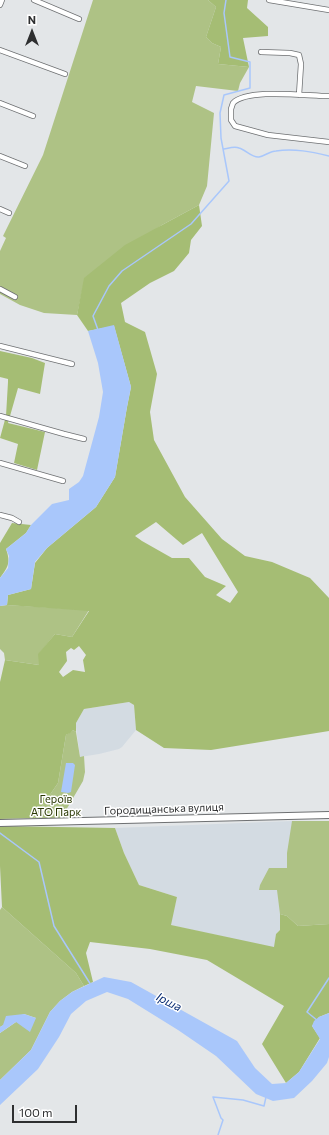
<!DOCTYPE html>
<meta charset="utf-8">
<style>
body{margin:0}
#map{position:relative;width:329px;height:1135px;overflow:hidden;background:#e3e6e8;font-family:Commissioner,sans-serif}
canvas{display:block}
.north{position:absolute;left:12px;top:12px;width:40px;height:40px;-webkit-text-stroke:3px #fff;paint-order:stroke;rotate:0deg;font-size:11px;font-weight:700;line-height:16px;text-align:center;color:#2e2f30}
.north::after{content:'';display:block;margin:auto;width:14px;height:18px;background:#2e2f30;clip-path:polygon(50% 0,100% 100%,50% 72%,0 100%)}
.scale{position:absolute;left:12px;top:1105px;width:65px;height:18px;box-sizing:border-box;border:2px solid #2e2f30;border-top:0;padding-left:5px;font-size:12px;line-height:14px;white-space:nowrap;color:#2e2f30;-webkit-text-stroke:3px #fff;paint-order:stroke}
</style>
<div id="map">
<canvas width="329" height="1135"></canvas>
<div class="north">N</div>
<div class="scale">100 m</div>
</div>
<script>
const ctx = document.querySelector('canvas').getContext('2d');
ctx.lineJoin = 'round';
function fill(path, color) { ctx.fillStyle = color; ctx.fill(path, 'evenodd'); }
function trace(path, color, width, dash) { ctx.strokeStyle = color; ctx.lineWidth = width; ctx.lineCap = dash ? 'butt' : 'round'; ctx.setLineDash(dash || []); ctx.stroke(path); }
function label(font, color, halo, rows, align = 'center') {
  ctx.font = font + ' Commissioner,sans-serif'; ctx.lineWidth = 3; ctx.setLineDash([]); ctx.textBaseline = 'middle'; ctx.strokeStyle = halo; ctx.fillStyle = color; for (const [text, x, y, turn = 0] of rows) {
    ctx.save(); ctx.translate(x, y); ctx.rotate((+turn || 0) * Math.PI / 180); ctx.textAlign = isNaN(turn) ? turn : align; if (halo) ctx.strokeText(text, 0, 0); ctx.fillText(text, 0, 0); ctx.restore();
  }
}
fill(new Path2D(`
 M129 702 134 705 136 730 122 747 119 749 99 754 80 757 76 727V723L84 709Z
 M292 821H329V924L281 914 280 930 276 934 275 948 170 925 177 897 139 885 124 853 115 828Z`), '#d3dbe2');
fill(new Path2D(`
 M93 0H208L216 7 206 37 212 43 221 47 218 64 249 67 240 83 238 91 196 86 192 102 214 113 207 186 199 205 162 225 85 278 77 315 44 313 20 305 0 294V251L6 238 3 236 43 155Z
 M7 605 89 610 72 637 55 634 39 654V665L5 660 4 653 0 649V606Z
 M73 730 76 732 80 757 84 756 85 772 83 781 62 817 59 818H34L58 783 66 735Z
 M292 821H329V924L298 926 287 916 280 914 277 890H259L260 885 269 868H287V853Z
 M2 907 76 973 84 986 72 992 60 1001 50 1012 31 1050 0 1080V1033L16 1022 36 1018 24 1014 0 1027V910Z`), '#aec285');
fill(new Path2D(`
 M208 0H248L247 8 268 27V36L243 38 249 67 218 64 221 47 212 43 206 37 216 7Z
 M199 205 202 226 191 240 189 253 174 271 150 283 121 303 125 322 145 332 157 374 150 412 154 440 185 497 222 539 245 556 272 562 310 578 329 598V731L211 750 164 748 136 730 134 705 129 702 84 709 76 723V732L73 730 70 733 66 735 58 783 34 818 0 819V682L5 660 39 665 38 654 55 634 72 637 89 611 7 605 8 595 31 589 35 563 47 548 96 507 115 477 127 407 131 387 114 326 88 331 77 315 84 278 125 245ZM156 522 183 545 202 533 238 592 230 603 216 595 226 586 205 577 189 558H172L142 541 135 536ZM79 646 86 655 83 660 85 672 73 670 63 677 59 672 67 661 66 652 71 648 74 650Z
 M0 351 32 358 45 363 40 394 18 388 8 423 45 432 37 470 14 463 18 444 0 438 6 416 8 382V379L0 377Z
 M12 523 31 525 26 533 6 549C11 563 8 567 0 578V543Z
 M0 826 115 828 124 853 139 885 177 897 171 925 274 947 276 934 280 930V914L287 916 298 926 329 924V1013L319 1017 312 1026 320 1038 299 1072 286 1083 262 1044 284 1006 207 960 150 949 90 942 86 953 93 982 84 986 76 973 2 907 0 866Z`), '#a5bd74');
fill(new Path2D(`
 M114 325 131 387 127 407 115 477 96 507 47 548 35 562 31 589 8 595 7 605 0 606V578L8 568 9 556 6 549 26 533 31 525 52 504 69 500V489L79 482 83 476 99 417 103 392 98 363 88 331Z
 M66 763H73L75 765 71 792 68 793 61 792Z
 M104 977 131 982 237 1041 255 1068 272 1084 286 1083 299 1072 320 1039 312 1026 314 1021 319 1017 329 1013V1057L327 1063 312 1081 294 1098 273 1101 256 1094 216 1056 178 1030 128 999 107 992 86 1001 71 1014 59 1037 38 1069 0 1105V1080L31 1050 50 1012 60 1001 72 992Z
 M24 1014 36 1018 30 1032 16 1022 0 1033V1027L3 1025 6 1016Z`), '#a9c7fb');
trace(new Path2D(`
 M224 149C229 148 235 146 239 148 246 150 252 158 259 157 265 156 270 151 276 151 294 148 312 152 329 156
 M98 330 93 316 109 286 122 271 191 224 229 181 221 138 220 113 224 95 250 88V62L230 57 224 13 226 0
 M0 833 39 862 54 926 91 985
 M318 1021 307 1012 329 978
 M218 1135 223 1120 221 1118 213 1097 243 1100 264 1106 266 1097`), '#a9c7fb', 1.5);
const street = new Path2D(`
 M34 0 79 19
 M269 0 329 10
 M0 5 2 0
 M0 50 65 74
 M261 52 290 53 299 55 301 64 299 95
 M329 96C307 96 248 88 233 103L231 109V120L235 126 268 135 329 142
 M0 103 33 116
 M0 156 25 166
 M0 209 9 213
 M0 289 15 297
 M0 346 72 364
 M0 416 64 434 84 439
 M0 463 63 481
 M0 515 12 518 19 522`);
const secondary = new Path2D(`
 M0 823 329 815`);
trace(street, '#6e7072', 6);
trace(secondary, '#6e7072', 8);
trace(street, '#fff', 4.5);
trace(secondary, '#fff', 6);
label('11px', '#283600', '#fff', [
 ["Героїв",56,799],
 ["АТО Парк",56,812]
]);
label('11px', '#2e2f30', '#fff', [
 ["Городищанська вулиця",164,809,-2]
]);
label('italic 12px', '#062a72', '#fff', [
 ["Ірша",169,1002,27]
]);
</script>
